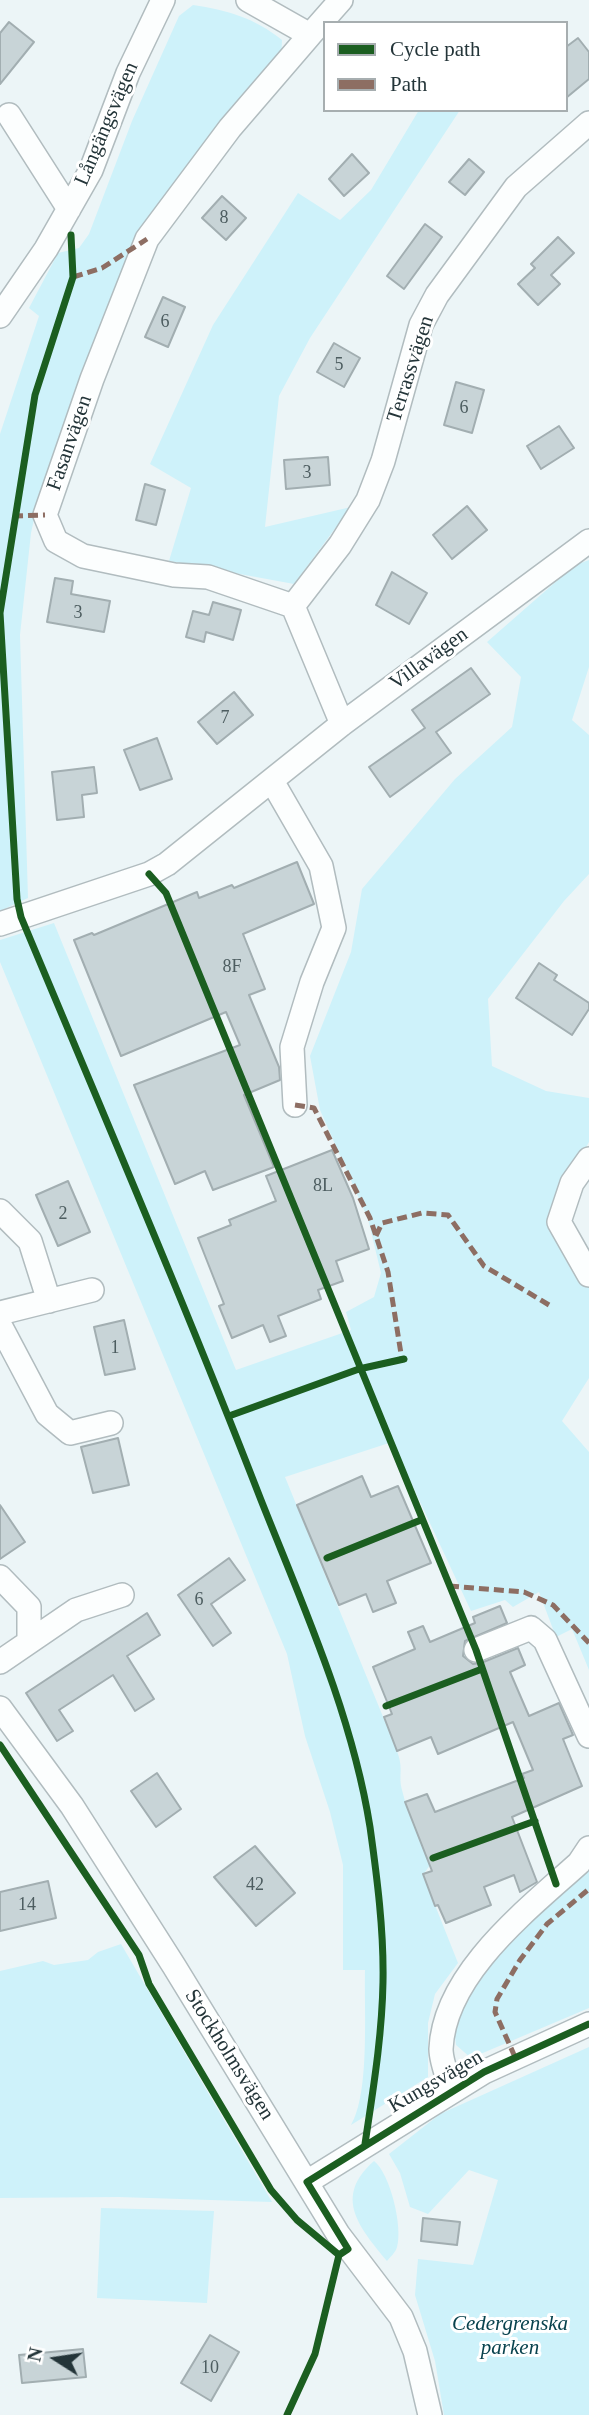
<!DOCTYPE html>
<meta charset="utf-8">
<style>
body{margin:0}
#map{position:relative;width:589px;height:2415px;overflow:hidden;background:#ecf5f7;font-family:Georgia,serif}
canvas{display:block}
.legend{position:absolute;left:323px;top:21px;width:245px;height:91px;box-sizing:border-box;background:#fff;border:2px solid #a7aeb0;margin:0;padding:9px 12px;list-style:none;font-size:21px;color:#243539}
.legend li{display:flex;align-items:center;gap:14px;height:35px}
.legend b{width:35px;border:2px solid #a7aeb0}
.north{position:absolute;left:21px;top:2324px;width:70px;height:70px;-webkit-text-stroke:5px #fff;paint-order:stroke;rotate:282deg;font-size:19px;font-weight:700;line-height:28px;text-align:center;color:#243539}
.north::after{content:'';display:block;margin:auto;width:24px;height:32px;background:#243539;clip-path:polygon(50% 0,100% 100%,50% 72%,0 100%)}
</style>
<div id="map">
<canvas width="589" height="2415"></canvas>
<ul class="legend">
<li><b style="height:9px;background:#1b5e20"></b>Cycle path</li>
<li><b style="height:9px;background:#8d6e63"></b>Path</li>
</ul>
<div class="north">N</div>
</div>
<script>
const ctx = document.querySelector('canvas').getContext('2d');
ctx.lineJoin = 'round';
function fill(path, color) { ctx.fillStyle = color; ctx.fill(path, 'evenodd'); }
function trace(path, color, width, dash) { ctx.strokeStyle = color; ctx.lineWidth = width; ctx.lineCap = dash ? 'butt' : 'round'; ctx.setLineDash(dash || []); ctx.stroke(path); }
function label(font, color, halo, rows, align = 'center') {
  ctx.font = font + ' Georgia,serif'; ctx.lineWidth = 6; ctx.setLineDash([]); ctx.textBaseline = 'middle'; ctx.strokeStyle = halo; ctx.fillStyle = color; for (const [text, x, y, turn = 0] of rows) {
    ctx.save(); ctx.translate(x, y); ctx.rotate((+turn || 0) * Math.PI / 180); ctx.textAlign = isNaN(turn) ? turn : align; if (halo) ctx.strokeText(text, 0, 0); ctx.fillText(text, 0, 0); ctx.restore();
  }
}
fill(new Path2D(`
 M193 5C227 10 255 18 282 40L281 61 156 207 40 492 31 533 20 635 28 898 0 911V434L39 316 29 308 58 253 79 248 89 234 132 121 179 16Z
 M419 110H460L310 338 279 396 265 527 351 507 294 584 169 561 191 488 150 464 213 325 298 193 340 220 371 190Z
 M589 560V667L572 720 589 735V874L564 901 488 999 492 1066 546 1091 589 1098V1142L560 1191 548 1226 573 1273 589 1283V1378L562 1421 589 1452V1670L572 1629 556 1637 539 1592 513 1607 505 1600 471 1611 392 1442 285 1477 397 1751C404 1770 398 1775 402 1790 408 1815 420 1840 430 1865L423 1875 458 1963 435 1994 428 2023V2077L351 2125C370 2093 364 2011 365 1970H343V1865L330 1812 305 1736 287 1654 0 962V940L54 923 236 1370 351 1330 346 1312 374 1297 381 1273 368 1219 320 1110 310 1056 351 952 362 889 455 779 512 727 521 677 487 642 575 565Z
 M589 1857V2008L471 2058 456 2045 453 2020 467 1991Z
 M121 1944 272 2202 119 2197 0 2198V1971L43 1961 54 1965 88 1960 98 1952Z
 M589 2047V2415H444L435 2361 415 2295 418 2259 473 2265 498 2180 469 2170 428 2214 410 2207 400 2173 389 2154 440 2114Z
 M374 2161C390 2173 403 2227 397 2247 396 2252 390 2257 387 2261 359 2227 333 2197 374 2161Z
 M101 2208 214 2211 207 2303 97 2298Z`), '#cef2fa');
const building = new Path2D(`
 M9 22 34 42 0 84V33Z
 M578 38 589 52V79L566 98V47Z
 M352 154 369 173 344 196 329 179Z
 M469 159 484 172 465 195 449 182Z
 M222 196 246 218 226 240 202 218Z
 M425 224 442 237 404 289 387 276Z
 M558 237 574 253 551 275 560 284 538 305 518 284 535 268 531 264Z
 M163 297 185 307 168 347 145 337Z
 M334 343 360 358 344 387 317 372Z
 M456 382 484 390 472 433 444 425Z
 M559 426 574 448 541 469 527 446Z
 M328 457 330 485 286 489 284 460Z
 M145 484 165 490 156 525 136 520Z
 M467 506 487 530 452 559 433 535Z
 M392 572 427 593 409 624 376 605Z
 M55 578 73 581 71 594 110 601 104 632 47 622Z
 M213 602 241 610 233 640 206 632 204 642 186 637 193 611 209 615Z
 M471 668 490 694 436 732 451 753 390 797 369 767 425 728 412 710Z
 M234 692 253 715 217 744 198 722Z
 M157 738 172 779 140 790 124 750Z
 M94 767 97 793 82 795 84 817 57 820 52 772Z
 M297 862 314 904 243 934 265 989 249 995 279 1067 280 1080 244 1095 274 1167 213 1190 205 1171 175 1184 134 1085 240 1045 226 1012 121 1056 74 940 92 933 94 935 197 892 199 898 232 885 234 888Z
 M539 963 557 975 554 980 589 1003V1009L572 1035 516 998Z
 M332 1150 353 1198 369 1249 336 1261 343 1281 318 1290 321 1299 278 1316 286 1336 270 1342 263 1325 232 1338 219 1306 224 1304 198 1238 231 1225 229 1220 276 1201 266 1176Z
 M68 1181 90 1232 58 1246 36 1195Z
 M124 1320 135 1369 105 1375 94 1327Z
 M118 1438 129 1485 93 1493 81 1447Z
 M362 1476 371 1497 398 1486 431 1563 387 1581 396 1603 373 1612 366 1594 339 1605 297 1505Z
 M0 1505 25 1542 0 1559Z
 M229 1558 245 1580 211 1604 231 1633 213 1646 178 1595Z
 M500 1606 507 1623 465 1641 463 1656 473 1664 481 1663 518 1648 525 1665 510 1672 529 1716 559 1703 573 1735 563 1739 582 1786 512 1817 537 1882 520 1892 514 1875 484 1887 491 1905 446 1923 438 1905 435 1906 423 1874 432 1871 405 1802 427 1794 435 1812 524 1778 522 1774 533 1770 513 1722 438 1754 431 1737 397 1751 384 1717 392 1714 373 1667 415 1649 408 1632 423 1626 430 1642 475 1623 473 1617Z
 M147 1613 160 1635 127 1656 154 1699 135 1711 113 1675 59 1710 73 1731 57 1741 26 1693Z
 M157 1773 181 1809 156 1827 131 1791Z
 M255 1846 295 1893 256 1926 214 1877Z
 M48 1881 56 1918 0 1931V1892Z
 M423 2218 460 2222 457 2245 421 2241Z
 M210 2335 239 2352 211 2401 181 2383Z
 M83 2349 86 2377 22 2383 19 2355Z`);
fill(building, '#c8d4d7');
trace(building, '#a2aeb1', 2);
const minor = new Path2D(`
 M248 0 310 35 341 0
 M310 35 230 128 147 239 92 379 45 515 56 541 83 556 174 575 208 577 293 606 342 724
 M9 115 69 209
 M0 316 46 249 91 170 128 73 163 0
 M293 606 340 545 368 500 383 461 421 325 437 295 516 187 589 123
 M272 781 321 866 334 928 312 982 292 1047 295 1105
 M0 924 149 874 167 864 342 724 589 541
 M589 1159 572 1183 559 1222 589 1275
 M0 1211 30 1241 49 1301
 M0 1313 92 1290
 M0 1325 47 1414 70 1433 111 1423
 M0 1577 29 1607V1642
 M476 1650 531 1628 545 1640 589 1736
 M0 1662 76 1610 122 1595
 M0 1708 72 1806 174 1966 338 2234 401 2317 415 2351 430 2415
 M452 2091C448 2078 441 2062 441 2049 444 1974 527 1910 579 1863L589 1848
 M307 2182 484 2072 589 2024`);
trace(minor, '#b1bcbf', 26);
trace(minor, '#fcfefe', 23);
trace(new Path2D(`
 M73 277 102 268 147 239
 M13 516 45 515
 M295 1105 314 1108 370 1218 388 1272 402 1360
 M376 1236 382 1223 422 1213 448 1215 484 1266 549 1305
 M449 1586 524 1592 553 1605 589 1643
 M515 2057 495 2012 497 1999 520 1960 547 1924 589 1889`), '#8d6e63', 5, [10, 5]);
trace(new Path2D(`
 M71 235 73 277 35 395 0 613 17 899 21 917C102 1111 185 1304 261 1500 303 1606 352 1714 370 1827 377 1877 384 1931 383 1982 382 2037 373 2090 365 2144
 M149 874 166 893 476 1650 556 1884
 M229 1416 359 1369 404 1359
 M327 1558 421 1520
 M386 1706 482 1669
 M0 1745 139 1955 149 1984 271 2190 297 2220 339 2255
 M433 1858 535 1821
 M287 2415 315 2354 339 2255 348 2249 307 2182 484 2072 589 2024`), '#1b5e20', 7);
label('18px', '#4d5d60', null, [
 ["8",224,218],
 ["6",165,322],
 ["5",339,365],
 ["6",464,408],
 ["3",307,473],
 ["3",78,613],
 ["7",225,718],
 ["8F",232,967],
 ["8L",323,1186],
 ["2",63,1214],
 ["1",115,1348],
 ["6",199,1600],
 ["42",255,1885],
 ["14",27,1905],
 ["10",210,2368]
]);
label('21px', '#243539', '#fff', [
 ["Långängsvägen",107,124,-67],
 ["Terrassvägen",411,369,-72],
 ["Fasanvägen",70,443,-71],
 ["Villavägen",429,659,-36],
 ["Stockholmsvägen",229,2055,58],
 ["Kungsvägen",436,2082,-30]
]);
label('italic 21px', '#09434e', '#fff', [
 ["Cedergrenska",510,2324],
 ["parken",510,2348]
]);
</script>
